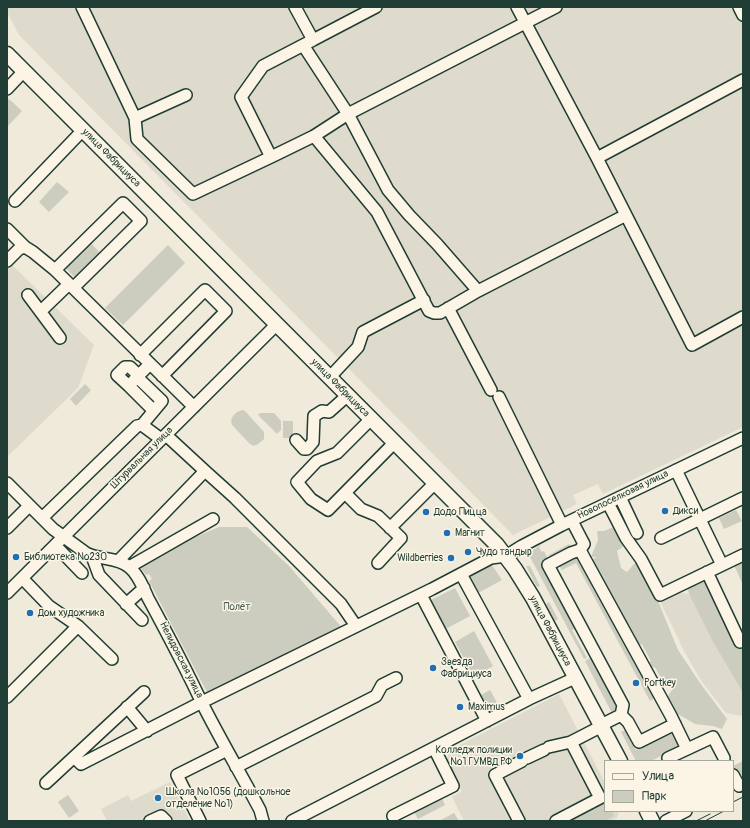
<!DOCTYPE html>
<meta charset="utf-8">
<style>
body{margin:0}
#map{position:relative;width:750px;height:828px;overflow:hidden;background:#efeada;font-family:Pangolin,sans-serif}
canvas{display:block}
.frame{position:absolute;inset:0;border:8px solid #1f3d34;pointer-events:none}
.legend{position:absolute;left:604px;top:760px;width:130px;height:52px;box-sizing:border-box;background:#fcf5e5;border:1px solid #a4ab9e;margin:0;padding:5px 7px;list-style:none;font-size:12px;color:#1f3d34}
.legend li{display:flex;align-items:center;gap:8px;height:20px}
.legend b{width:20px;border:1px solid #a4ab9e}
</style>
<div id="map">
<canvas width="750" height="828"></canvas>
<div class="frame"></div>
<ul class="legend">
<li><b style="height:5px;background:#fcf5e5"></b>Улица</li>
<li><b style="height:11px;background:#cccdbf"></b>Парк</li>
</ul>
</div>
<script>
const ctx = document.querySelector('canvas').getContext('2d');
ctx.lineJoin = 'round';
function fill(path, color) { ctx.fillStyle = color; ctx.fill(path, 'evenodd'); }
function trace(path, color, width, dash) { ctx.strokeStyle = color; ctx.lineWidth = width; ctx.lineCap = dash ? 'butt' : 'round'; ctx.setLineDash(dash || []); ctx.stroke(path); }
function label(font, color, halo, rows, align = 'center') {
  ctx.font = font + ' Pangolin,sans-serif'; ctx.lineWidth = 3; ctx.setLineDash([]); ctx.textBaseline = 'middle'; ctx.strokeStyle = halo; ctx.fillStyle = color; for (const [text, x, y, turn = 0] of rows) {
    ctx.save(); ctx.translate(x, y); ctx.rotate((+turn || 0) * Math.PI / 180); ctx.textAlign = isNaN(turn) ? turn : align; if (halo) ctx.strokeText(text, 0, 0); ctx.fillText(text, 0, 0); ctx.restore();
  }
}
fill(new Path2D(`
 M7 7H743V427L603 494 598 484 573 495 577 504 513 535 19 35 7 12Z
 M11 264 94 345 78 388 8 456 7 267Z
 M675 592 689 594 714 644 743 693V713L741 716 726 713 702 682 684 651 660 601Z
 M559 694 605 783V811H619L617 818 610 821H464L452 797 462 791 446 762 450 750Z
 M170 782 190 821H107L101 809 128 795 131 801Z`), '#dedbcc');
fill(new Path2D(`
 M9 99 22 111 7 127V101Z
 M57 182 69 192 49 212 39 202Z
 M88 240 103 256 78 281 63 265Z
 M168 245 185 263 123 325 105 308Z
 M85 384 91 390 76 406 70 399Z
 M242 410 245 411 264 432V439C259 443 256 448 250 444L232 425C229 418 235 412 242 410Z
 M260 413H274L281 421V430L277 434 258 415Z
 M283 421H293V435L289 438H283Z
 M619 506 632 528 638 542 625 545 617 551 621 568 627 572 634 564 640 562 665 596 658 601 678 650 700 683 727 719 722 729 713 726 695 724 678 714 669 702 668 696 676 684 673 678 663 682 655 667 648 669 646 664 651 661 642 644 636 647 600 581 607 576 601 579 591 560 597 557H591L598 540 597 531H604L616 526 628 527Z
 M736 510 742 521 724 529 719 518Z
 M219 527H247L289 566 343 629 208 694 149 581 152 579 149 574 146 575 140 567 188 540Z
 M569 544 572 549 551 560 549 555Z
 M541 545 539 548 542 552 544 551 549 561 576 628 572 630 587 658 584 659 528 553Z
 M572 556 579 557 656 697 650 701 576 563 562 570 559 566 556 567 554 565Z
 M743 560V585L734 565Z
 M489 563 492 565 502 580 480 592H474L468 581V575Z
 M526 566H530L540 586 537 587Z
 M706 576 743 642V693L714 644 689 594 687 585Z
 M455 588 470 616 444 630 429 601Z
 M549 602 558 619 555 621 546 604Z
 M474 631 493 666 474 677 455 642Z
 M593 656 621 707 613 715 585 661Z
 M490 690 500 708 491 713 481 695Z
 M625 730 636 750 669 732 674 734 679 744 678 747 651 761H636L621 732Z
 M743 761V774L737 778 733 771V766Z
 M68 795 79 811 69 818 58 802Z
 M441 796 445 805 418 819 413 810Z
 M605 803V811H612L614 816 605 821H571Z
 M454 813 459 821H439Z`), '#cccdbf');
const minor = new Path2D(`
 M82 7 135 118 137 139 193 194 271 157 241 97 263 66 313 40
 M295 7 313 40 376 7
 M517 7 597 158 692 345 743 317
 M739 7 743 15
 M303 45 348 114 556 7
 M7 89 24 71
 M135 118 186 95
 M271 157 314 136 377 212 429 311 434 313H440L478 291 437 244 409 215 388 190 348 114 314 136
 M597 158 743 80
 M15 201 83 130
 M7 229 25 247
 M7 261 19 249 25 247 33 252 55 270 194 407
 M55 270 123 203 141 221 73 288
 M478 291 626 215
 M28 295 60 338
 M448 308 491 390
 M41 311 69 284
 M140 355 205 290 226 311 162 376
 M137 377 129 386 153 410
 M330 377 358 347 363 332 424 300
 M129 386 117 375 125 367H130L139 376
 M499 397 562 525
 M371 419 337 453 317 461 297 482 311 499 328 510 395 442
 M142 425 162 401 137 377 150 364
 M296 440 304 449H307L313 442 314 416 322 411 329 412 348 395
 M676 470 722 565
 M205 471 235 498 341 604 356 626
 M7 483 53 529 86 553C99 560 118 557 129 567 138 574 143 587 148 598 167 633 185 667 202 703 220 739 241 774 260 810L263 821
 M345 493 361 509 378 516 401 538 378 563
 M620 497 637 533
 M608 503 626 538 641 559 660 595 743 555
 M42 518 137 426 142 425 161 439
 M572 521 584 544 580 550 571 553 548 565 623 705 621 715 628 722 639 742 675 724
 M7 528 29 506
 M390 528 435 483
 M661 538 743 498
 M55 545 82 573
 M580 550 671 716 687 749
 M92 556 99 575 142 620
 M118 561 205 471 166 435
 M129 567 213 519
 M707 572 740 642 743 640
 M461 574 529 699
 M22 578 49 606 78 626 112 659
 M7 593 277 324
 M421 595 487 721
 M126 604 144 588
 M7 697 78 626
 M127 707 147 731
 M601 725 621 715
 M549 747 571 742
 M74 757 81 764 202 702 432 589 491 558 506 556 522 546 562 525 743 438
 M527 758 544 750
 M668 758 713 737 724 758
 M236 767 376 696 382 685 396 678
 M733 775 739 786
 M46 783 144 692
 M393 816 453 786 434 748
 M150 821 161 816 166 821
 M200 821 177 775 227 750
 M292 821 529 699 575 678
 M519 821 495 775 522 761
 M556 821 600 798 571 742 602 726
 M666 821 686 811`);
const major = new Path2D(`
 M7 54 497 545 515 569 533 598 620 761
 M647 811 652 821`);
trace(minor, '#1f3d34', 14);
trace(major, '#1f3d34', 17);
trace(minor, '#fcf5e5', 11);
trace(major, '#fcf5e5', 14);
trace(new Path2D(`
 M733 802 743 797
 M696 821 710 814
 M705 821 724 811`), '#1f3d34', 1);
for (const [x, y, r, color] of [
 [665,511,4,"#1f6fb2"],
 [426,512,4,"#1f6fb2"],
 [447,533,4,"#1f6fb2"],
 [468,552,4,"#1f6fb2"],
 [16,557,4,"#1f6fb2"],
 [451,558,4,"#1f6fb2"],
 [30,613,4,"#1f6fb2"],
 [433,668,4,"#1f6fb2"],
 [636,683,4,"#1f6fb2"],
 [460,707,4,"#1f6fb2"],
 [520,756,4,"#1f6fb2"],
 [158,798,4,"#1f6fb2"]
]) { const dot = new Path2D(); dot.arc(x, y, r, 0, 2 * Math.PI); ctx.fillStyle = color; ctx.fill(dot); trace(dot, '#fcf5e5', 1.5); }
label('10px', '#1f3d34', '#fcf5e5', [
 ["улица Фабрициуса",111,158,45],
 ["улица Фабрициуса",340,388,45],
 ["Штурвальная улица",142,458,-45],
 ["Новопоселковая улица",623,495,-26],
 ["улица Фабрициуса",550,631,62],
 ["Нелидовская улица",181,660,63]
]);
label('10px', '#1f3d34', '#fcf5e5', [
 ["Дикси",673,511],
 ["Додо Пицца",434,512],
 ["Магнит",455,533],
 ["Чудо тандыр",476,552],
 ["Библиотека №230",24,557],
 ["Wildberries",443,558,"right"],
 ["Дом художника",38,613],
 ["Звезда",441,662],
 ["Фабрициуса",441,674],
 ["Portkey",644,683],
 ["Maximus",468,707],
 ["Колледж полиции",512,750,"right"],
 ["№1 ГУМВД РФ",512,762,"right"],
 ["Школа №1056 (дошкольное",166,792],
 ["отделение №1)",166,804]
], 'left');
label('10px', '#425a50', '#fcf5e5', [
 ["Полёт",237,607]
]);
</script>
